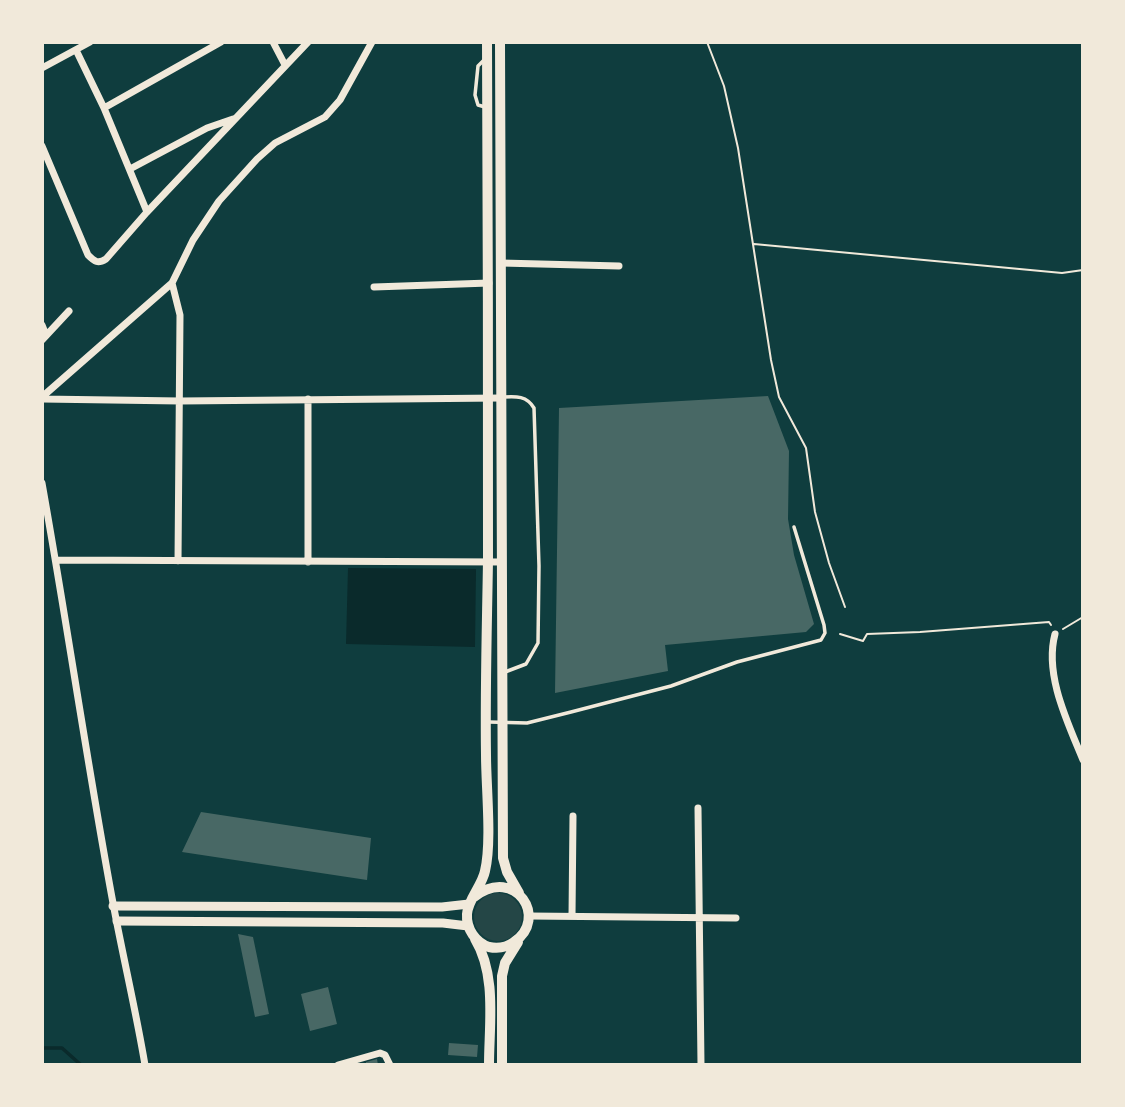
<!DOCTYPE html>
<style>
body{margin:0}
#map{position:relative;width:1125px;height:1107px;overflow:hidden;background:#0f3d3e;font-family:Figtree,sans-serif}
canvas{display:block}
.frame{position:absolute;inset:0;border:44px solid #f1e9da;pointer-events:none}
</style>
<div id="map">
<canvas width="1125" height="1107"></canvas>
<div class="frame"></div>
</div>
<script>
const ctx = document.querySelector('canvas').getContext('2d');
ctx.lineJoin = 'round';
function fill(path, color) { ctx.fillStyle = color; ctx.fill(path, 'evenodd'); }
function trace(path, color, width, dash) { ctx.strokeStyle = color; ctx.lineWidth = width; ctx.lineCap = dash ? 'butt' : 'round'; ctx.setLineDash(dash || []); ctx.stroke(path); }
fill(new Path2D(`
 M474 917a24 24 0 1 1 48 0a24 24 0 1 1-48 0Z`), '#244646');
fill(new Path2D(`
 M348 568 476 569 475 647 346 644Z`), '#0a2a2b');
trace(new Path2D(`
 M42 1048H62L81 1065`), '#0a2a2b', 3.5);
fill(new Path2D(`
 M768 396 789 451 788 519 794 555 814 624 806 632 665 645 668 671 555 693 559 408Z
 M201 812 371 838 367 880 182 852Z
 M238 934 253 937 269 1014 255 1017Z
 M328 987 337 1024 310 1031 301 994Z
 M449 1043 478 1045 477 1057 448 1055Z
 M377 1059 378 1065H366V1062Z`), '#486865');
trace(new Path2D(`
 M707 42 724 86 738 148 771 360 779 397 806 448 815 512 829 563 845 607
 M754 244 1062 273 1083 270
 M1063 629 1083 617
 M840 634 863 641 867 634 920 632 1049 622 1051 625`), '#f1e9da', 2);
trace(new Path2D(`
 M484 60 478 66 475 95 478 105 485 107
 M504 397C516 396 527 396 534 408L539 566 538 643 526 664 505 672
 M489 722 527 723 571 712 671 686 737 662 821 640 825 633 824 625 794 527`), '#f1e9da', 3.5);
trace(new Path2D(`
 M273 42 285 65
 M76 50 104 108 147 212
 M42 68 90 42
 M104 108 221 42
 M42 146 88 255C95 262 98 264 106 259L147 212 308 42
 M130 169 207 128 233 119
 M501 263 619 266
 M172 283 180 315 178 561
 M374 287 489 283
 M42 325 46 335
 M42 340 69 311
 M42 397 172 283 193 240 219 201 257 159 275 143 325 117 340 100 372 42
 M42 399 180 401 501 398
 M42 483C67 623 87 763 113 903 123 957 136 1011 145 1065
 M57 560 502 562
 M308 562V399
 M1055 634C1044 675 1068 723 1083 760
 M698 808 701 1065
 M529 916 736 918
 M572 916 573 816
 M338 1065 380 1053 385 1055 390 1065`), '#f1e9da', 7);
trace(new Path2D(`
 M113 906 442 907 469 904
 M117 921 443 923 468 926`), '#f1e9da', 9);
trace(new Path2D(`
 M500 42 503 858 507 872 519 893
 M474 897C516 865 549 919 514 942 507 947 498 949 489 947 476 943 466 929 467 914 468 899 482 886 485 871 492 842 486 787 486 755 485 690 487 625 488 560 488 387 488 215 487 42
 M475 939C497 975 489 1025 489 1065
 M502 1065V976L505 963 518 942`), '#f1e9da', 10);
</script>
